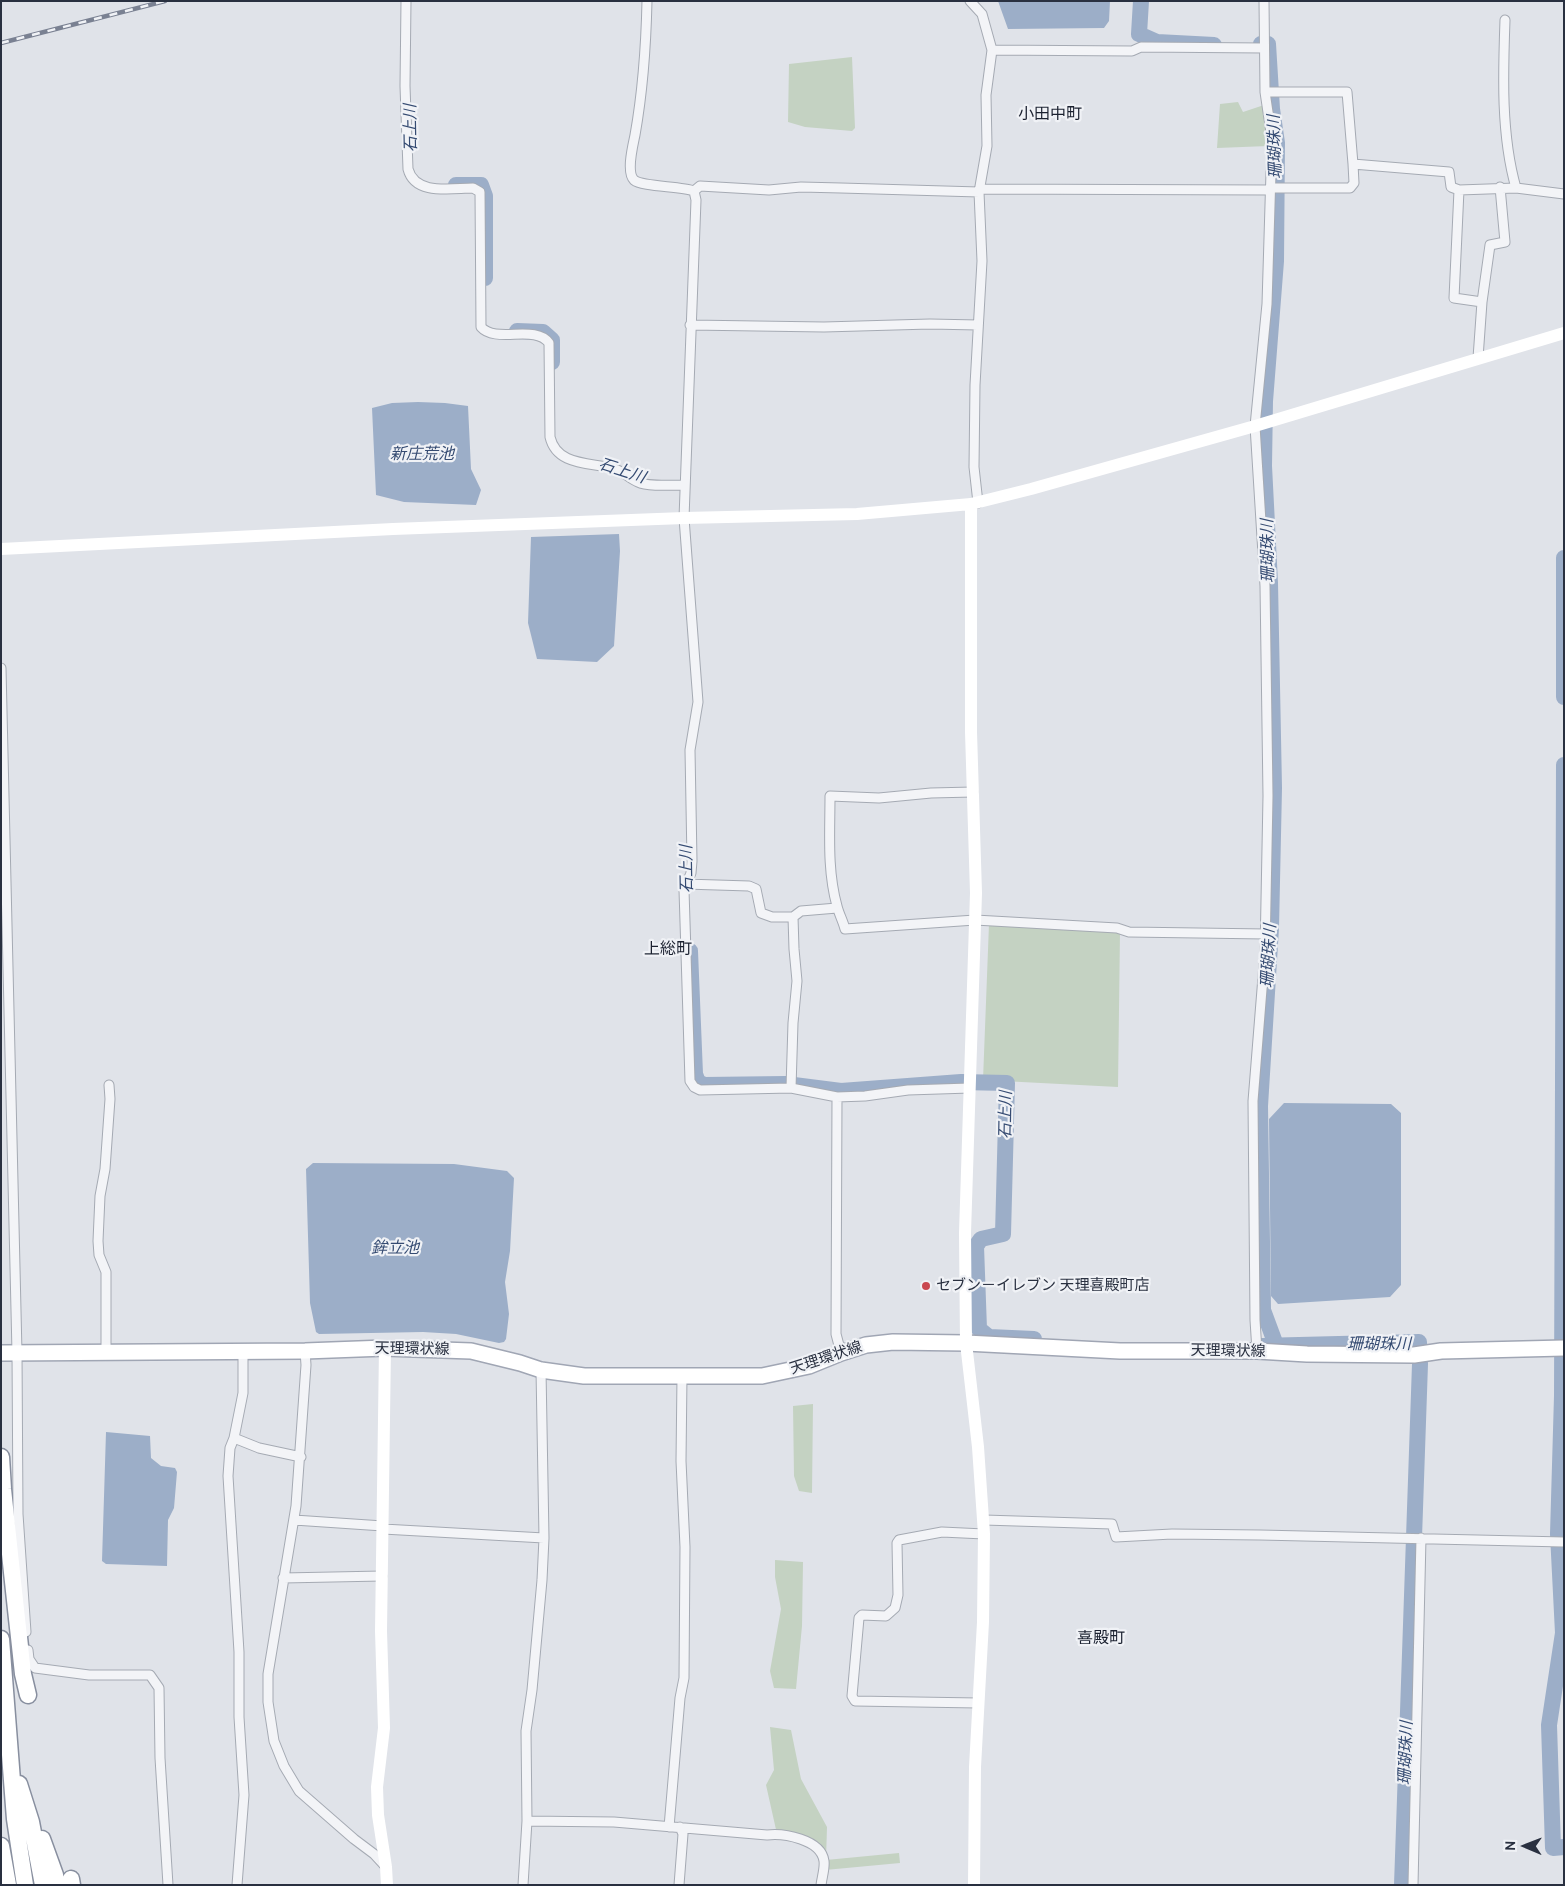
<!DOCTYPE html>
<meta charset="utf-8">
<style>
body{margin:0}
#map{position:relative;width:1565px;height:1886px;overflow:hidden;background:#e0e3e9;font-family:Cabin,sans-serif}
canvas{display:block}
.frame{position:absolute;inset:0;border:2px solid #293040;pointer-events:none}
.north{position:absolute;left:1500px;top:1821px;width:50px;height:50px;-webkit-text-stroke:4px #f0f2f6;paint-order:stroke;rotate:271deg;font-size:14px;font-weight:700;line-height:20px;text-align:center;color:#293040}
.north::after{content:'';display:block;margin:auto;width:18px;height:22px;background:#293040;clip-path:polygon(50% 0,100% 100%,50% 72%,0 100%)}
</style>
<div id="map">
<canvas width="1565" height="1886"></canvas>
<div class="frame"></div>
<div class="north">N</div>
</div>
<script>
const ctx = document.querySelector('canvas').getContext('2d');
ctx.lineJoin = 'round';
function fill(path, color) { ctx.fillStyle = color; ctx.fill(path, 'evenodd'); }
function trace(path, color, width, dash) { ctx.strokeStyle = color; ctx.lineWidth = width; ctx.lineCap = dash ? 'butt' : 'round'; ctx.setLineDash(dash || []); ctx.stroke(path); }
function label(font, color, halo, rows, align = 'center') {
  ctx.font = font + ' Cabin,"Noto Sans JP",sans-serif'; ctx.lineWidth = 4.5; ctx.setLineDash([]); ctx.textBaseline = 'middle'; ctx.strokeStyle = halo; ctx.fillStyle = color; for (const [text, x, y, turn = 0] of rows) {
    ctx.save(); ctx.translate(x, y); ctx.rotate((+turn || 0) * Math.PI / 180); ctx.textAlign = isNaN(turn) ? turn : align; if (halo) ctx.strokeText(text, 0, 0); ctx.fillText(text, 0, 0); ctx.restore();
  }
}
fill(new Path2D(`
 M852 57 855 128 852 131 805 127 788 122 789 64Z
 M1238 102 1243 112 1264 105 1269 134 1268 146 1217 148 1220 104Z
 M989 924 1120 932 1118 1087 983 1080Z
 M813 1404 812 1493 799 1491 794 1476 793 1406Z
 M775 1560 803 1562 802 1626 796 1689 774 1688 770 1671 781 1609 775 1577Z
 M770 1727 791 1730 801 1779 827 1827 826 1860 899 1853 900 1863 825 1870 822 1851 777 1834 766 1785 774 1770Z`), '#c4d2c2');
fill(new Path2D(`
 M998 1H1110L1109 21 1104 28 1008 29Z
 M418 402 445 403 468 406 471 469 481 490 476 505 404 502 376 495 372 408 392 403Z
 M619 534 620 551 614 646 597 662 537 659 528 623 531 537Z
 M1284 1103 1391 1104 1401 1113V1285L1390 1297 1278 1304 1271 1296 1269 1119Z
 M313 1163 454 1164 507 1171 514 1178 510 1251 505 1282 509 1314 506 1339 504 1342 499 1343 456 1334 423 1332 319 1334 316 1332 310 1303 306 1169Z
 M106 1432 150 1436 151 1458 161 1466 175 1468 177 1472 174 1508 168 1520 167 1566 106 1564 102 1561Z`), '#9caec8');
trace(new Path2D(`
 M1141 1 1139 34 1157 42 1214 45
 M1261 44H1268L1272 109 1277 143 1276 261 1265 401 1264 466 1270 583 1274 788 1271 928 1260 1106 1263 1310 1276 1345
 M456 185H481L485 196V278
 M517 331 543 332 552 340V362
 M1564 558V697
 M1564 765 1562 1396 1558 1534 1563 1633 1549 1725 1553 1848 1564 1847
 M690 951 695 1074 698 1082 704 1085 786 1084 841 1091 961 1082 1007 1083 1003 1234 981 1239 976 1246 979 1329 989 1337 1034 1339
 M1259 1346 1419 1342 1420 1364 1402 1885`), '#9caec8', 16);
const street = new Path2D(`
 M406 1 405 86 408 169C415 196 452 188 473 188L480 192 481 327C496 344 535 324 549 343L550 437C557 467 592 462 615 469 623 471 630 479 638 482 648 487 673 485 685 485
 M647 1C646 46 643 90 635 135 633 145 626 172 634 180 642 187 681 186 694 191
 M970 1 982 14 992 50 986 95 987 146 979 192 982 261 975 385 974 467 978 503
 M1505 20C1503 75 1501 135 1516 188
 M992 50 1132 51 1141 47 1264 48
 M1265 92H1347L1353 164 1354 183 1350 188H1271
 M1353 164 1449 172 1451 187 1459 190 1516 188 1564 194
 M980 189 1271 190
 M1459 190 1454 298 1482 302
 M694 191 696 200 684 518 698 702 690 750 692 861 691 873 684 890 690 1081 694 1087 700 1090 791 1088 837 1097 865 1096 908 1090 970 1088
 M694 191 700 186 769 190 801 187 841 188 979 192
 M690 325 824 327 930 324 978 325
 M1478 358 1482 302 1490 245 1505 242 1500 187
 M1 668 17 1353 18 1514 26 1632
 M973 792 931 793 879 798 830 796C830 833 827 870 837 906 839 914 843 921 845 929L975 920 1117 928 1129 932 1266 934
 M685 884 749 886 756 889 761 913 772 917H793L801 911 837 908
 M791 1088 793 1023 797 981 794 949 793 917
 M837 1097 836 1334 841 1353
 M305 1351 306 1365 296 1506 268 1674V1702L274 1741 284 1766 299 1791 354 1839 374 1854 386 1867
 M1257 1351 1255 1320 1253 1101 1265 952 1268 796 1265 586 1255 426 1267 304 1272 139 1265 92 1264 1
 M106 1352V1272L99 1255 98 1241 100 1196 105 1169 110 1099 109 1085
 M234 1438 259 1448 301 1457
 M294 1520 383 1526
 M984 1520 1112 1524 1116 1537 1172 1534 1260 1535 1564 1542
 M383 1529 544 1538
 M283 1578 382 1576
 M28 1650 29 1659 35 1668 89 1675H150L159 1688 160 1758 168 1885
 M978 1703 855 1701 852 1696 859 1618 862 1615 886 1616 895 1608 898 1595 897 1543 899 1540 942 1532 984 1534
 M527 1821 614 1822 767 1835C783 1833 821 1839 824 1861 825 1868 822 1877 821 1885
 M669 1827 680 1698 684 1678 685 1547 681 1461 682 1376
 M237 1885 244 1795 239 1717V1652L228 1476 230 1448 234 1438 243 1393V1351
 M523 1885 527 1821 526 1731 532 1690 542 1580 544 1538 541 1370
 M679 1885 683 1834 680 1827
 M1413 1885 1421 1538`);
const primary = new Path2D(`
 M1 1353 305 1351 385 1348 471 1351 520 1363 541 1370 584 1376H762L809 1366 841 1353 866 1345 893 1342 966 1343 1120 1351H1257L1307 1354 1414 1355 1441 1351 1564 1348`);
const highway = new Path2D(`
 M1 1457 3 1489 23 1674 28 1695
 M1 1639 15 1819 25 1885
 M19 1784 31 1822 43 1885
 M42 1839 55 1875 57 1885
 M1 1846 8 1885
 M71 1879 72 1885`);
trace(street, '#a5aab3', 11);
trace(primary, '#a0a6b4', 18);
trace(highway, '#888f9f', 19);
trace(street, '#f3f4f7', 9);
trace(new Path2D(`
 M971 504V732L976 893 965 1233 966 1343 978 1447 984 1534 983 1622 975 1767 974 1885
 M1 549 393 529 684 518 857 514 971 504 1031 489 1255 426 1564 333
 M385 1348 381 1631 384 1728 377 1787 378 1815 386 1867 387 1885`), '#fff', 12);
trace(primary, '#fff', 15);
trace(highway, '#fff', 16);
const rail = new Path2D(`
 M1 43 165 1`);
trace(rail, '#7a8192', 4.5);
trace(rail, '#f0f2f6', 2.5, [8]);
for (const [x, y, r, color] of [
 [926,1286,5,"#ca4951"]
]) { const dot = new Path2D(); dot.arc(x, y, r, 0, 2 * Math.PI); ctx.fillStyle = color; ctx.fill(dot); trace(dot, '#f0f2f6', 2); }
label('15px', '#293040', '#f0f2f6', [
 ["セブン－イレブン 天理喜殿町店",936,1286]
], 'left');
label('15px', '#293040', '#f0f2f6', [
 ["天理環状線",412,1349,1],
 ["天理環状線",1228,1351,1],
 ["天理環状線",826,1358,-18]
]);
label('16px', '#1b2130', '#f0f2f6', [
 ["小田中町",1050,114],
 ["上総町",668,949],
 ["喜殿町",1101,1638]
]);
label('italic 16px', '#354b72', '#f0f2f6', [
 ["石上川",411,128,-91],
 ["珊瑚珠川",1275,147,-92],
 ["新庄荒池",422,454],
 ["石上川",622,471,18],
 ["珊瑚珠川",1268,551,-91],
 ["石上川",687,869,-91],
 ["珊瑚珠川",1269,956,-87],
 ["石上川",1006,1115,-89],
 ["鉾立池",395,1248],
 ["珊瑚珠川",1379,1344],
 ["珊瑚珠川",1406,1753,-88]
]);
</script>
